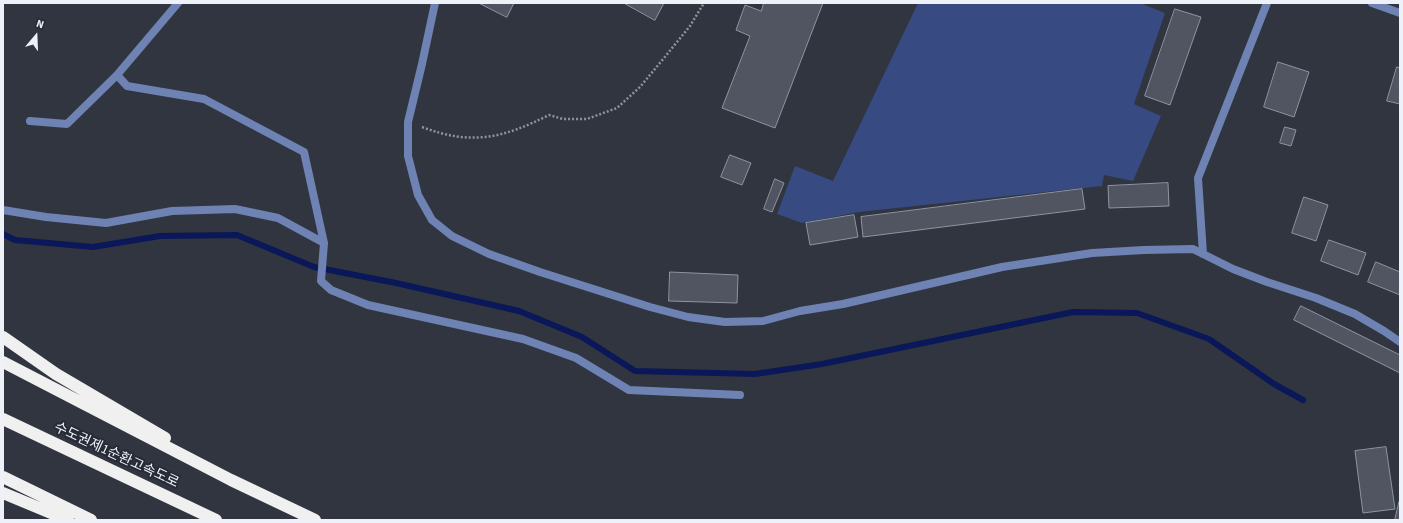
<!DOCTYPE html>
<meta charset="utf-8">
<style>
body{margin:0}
#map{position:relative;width:1403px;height:523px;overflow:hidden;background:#30353f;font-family:"Source Sans 3",sans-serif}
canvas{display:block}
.frame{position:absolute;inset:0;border:4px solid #eef1f8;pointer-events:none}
.north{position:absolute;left:16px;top:16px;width:40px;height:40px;-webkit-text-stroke:3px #262b35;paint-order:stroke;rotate:19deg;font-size:11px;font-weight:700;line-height:16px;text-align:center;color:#eef1f8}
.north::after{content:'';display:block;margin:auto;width:14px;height:18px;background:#eef1f8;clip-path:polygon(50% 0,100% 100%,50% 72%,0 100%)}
</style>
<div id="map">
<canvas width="1403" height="523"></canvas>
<div class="frame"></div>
<div class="north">N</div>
</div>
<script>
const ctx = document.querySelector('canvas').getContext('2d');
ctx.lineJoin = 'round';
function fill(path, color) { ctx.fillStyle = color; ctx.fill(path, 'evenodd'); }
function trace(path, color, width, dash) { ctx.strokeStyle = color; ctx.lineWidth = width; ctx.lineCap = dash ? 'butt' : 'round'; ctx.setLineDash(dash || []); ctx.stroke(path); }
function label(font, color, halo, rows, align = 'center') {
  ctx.font = font + ' "Source Sans 3","Noto Sans KR",sans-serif'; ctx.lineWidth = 4; ctx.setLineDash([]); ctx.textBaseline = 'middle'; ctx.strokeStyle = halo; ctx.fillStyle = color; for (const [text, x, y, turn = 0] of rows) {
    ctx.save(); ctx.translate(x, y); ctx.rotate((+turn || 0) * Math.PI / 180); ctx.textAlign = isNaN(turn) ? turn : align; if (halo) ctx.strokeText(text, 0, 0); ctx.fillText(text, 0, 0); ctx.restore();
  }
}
fill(new Path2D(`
 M918 3H1140L1165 13 1134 104 1161 116 1133 181 1104 175 1102 186 859 212 802 223 777 214 795 166 833 181Z`), '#374a81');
trace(new Path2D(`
 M3 234 15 240 93 247 160 236 237 235 314 267 396 283 519 311 582 337 635 371 755 374 822 364 1073 312 1137 313 1209 339 1274 384 1303 400`), '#0a1759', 6);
const building = new Path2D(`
 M479 3H514L507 17Z
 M624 3H664L655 20Z
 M764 3H823L775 128 722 108 750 36 736 30 745 5 761 11Z
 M1175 9 1201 17 1170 105 1145 96Z
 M1278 62 1309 72 1294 117 1264 107Z
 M1397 67 1400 68V104L1387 101Z
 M1285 127 1296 130 1291 146 1280 143Z
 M730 155 751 163 742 185 721 177Z
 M775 179 784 183 772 212 764 209Z
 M1168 183 1169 206 1109 208 1108 186Z
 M1082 189 1085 209 863 237 861 217Z
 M1304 197 1328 205 1316 241 1292 233Z
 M854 215 858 237 810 245 806 223Z
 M1329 240 1366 253 1358 275 1321 261Z
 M1376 262 1400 272V295L1368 282Z
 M670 272 738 275 737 303 669 301Z
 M1301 306 1400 355V373L1294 320Z
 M1386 447 1395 509 1363 513 1355 451Z
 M1399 502 1400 520H1395Z`);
fill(building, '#505561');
trace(building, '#8e94a1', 1);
trace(new Path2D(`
 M422 127C472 146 503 138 549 115L563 119H587L617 108 640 87 664 58 690 26 704 3`), '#8f939b', 2.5, [2, 2]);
trace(new Path2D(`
 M435 3 422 64 408 122V156L418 195 432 220 452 236 489 254 540 272 650 307 688 317 725 322 763 321 800 311 843 304 1002 267 1092 253 1144 250 1193 249 1233 269 1267 282 1316 298 1355 314 1384 331 1400 342
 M1372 3 1400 13
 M1203 254 1198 178 1267 3`), '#6e82b4', 8);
trace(new Path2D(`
 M117 75 127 86 204 99 304 152 324 243 321 281 331 290 368 305 523 339 576 358 629 390 740 395
 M30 121 67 124 117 75 178 3
 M3 210 46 217 106 223 172 211 235 209 278 218 324 243`), '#6e82b4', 8);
trace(new Path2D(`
 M3 337 56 374 165 438
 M3 362 231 480 315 520
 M3 419 216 520
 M3 477 91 520
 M3 493 68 520`), '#f0f0f0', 12);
label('14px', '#eef1f8', '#262b35', [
 ["수도권제1순환고속도로",116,456,25]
]);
</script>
